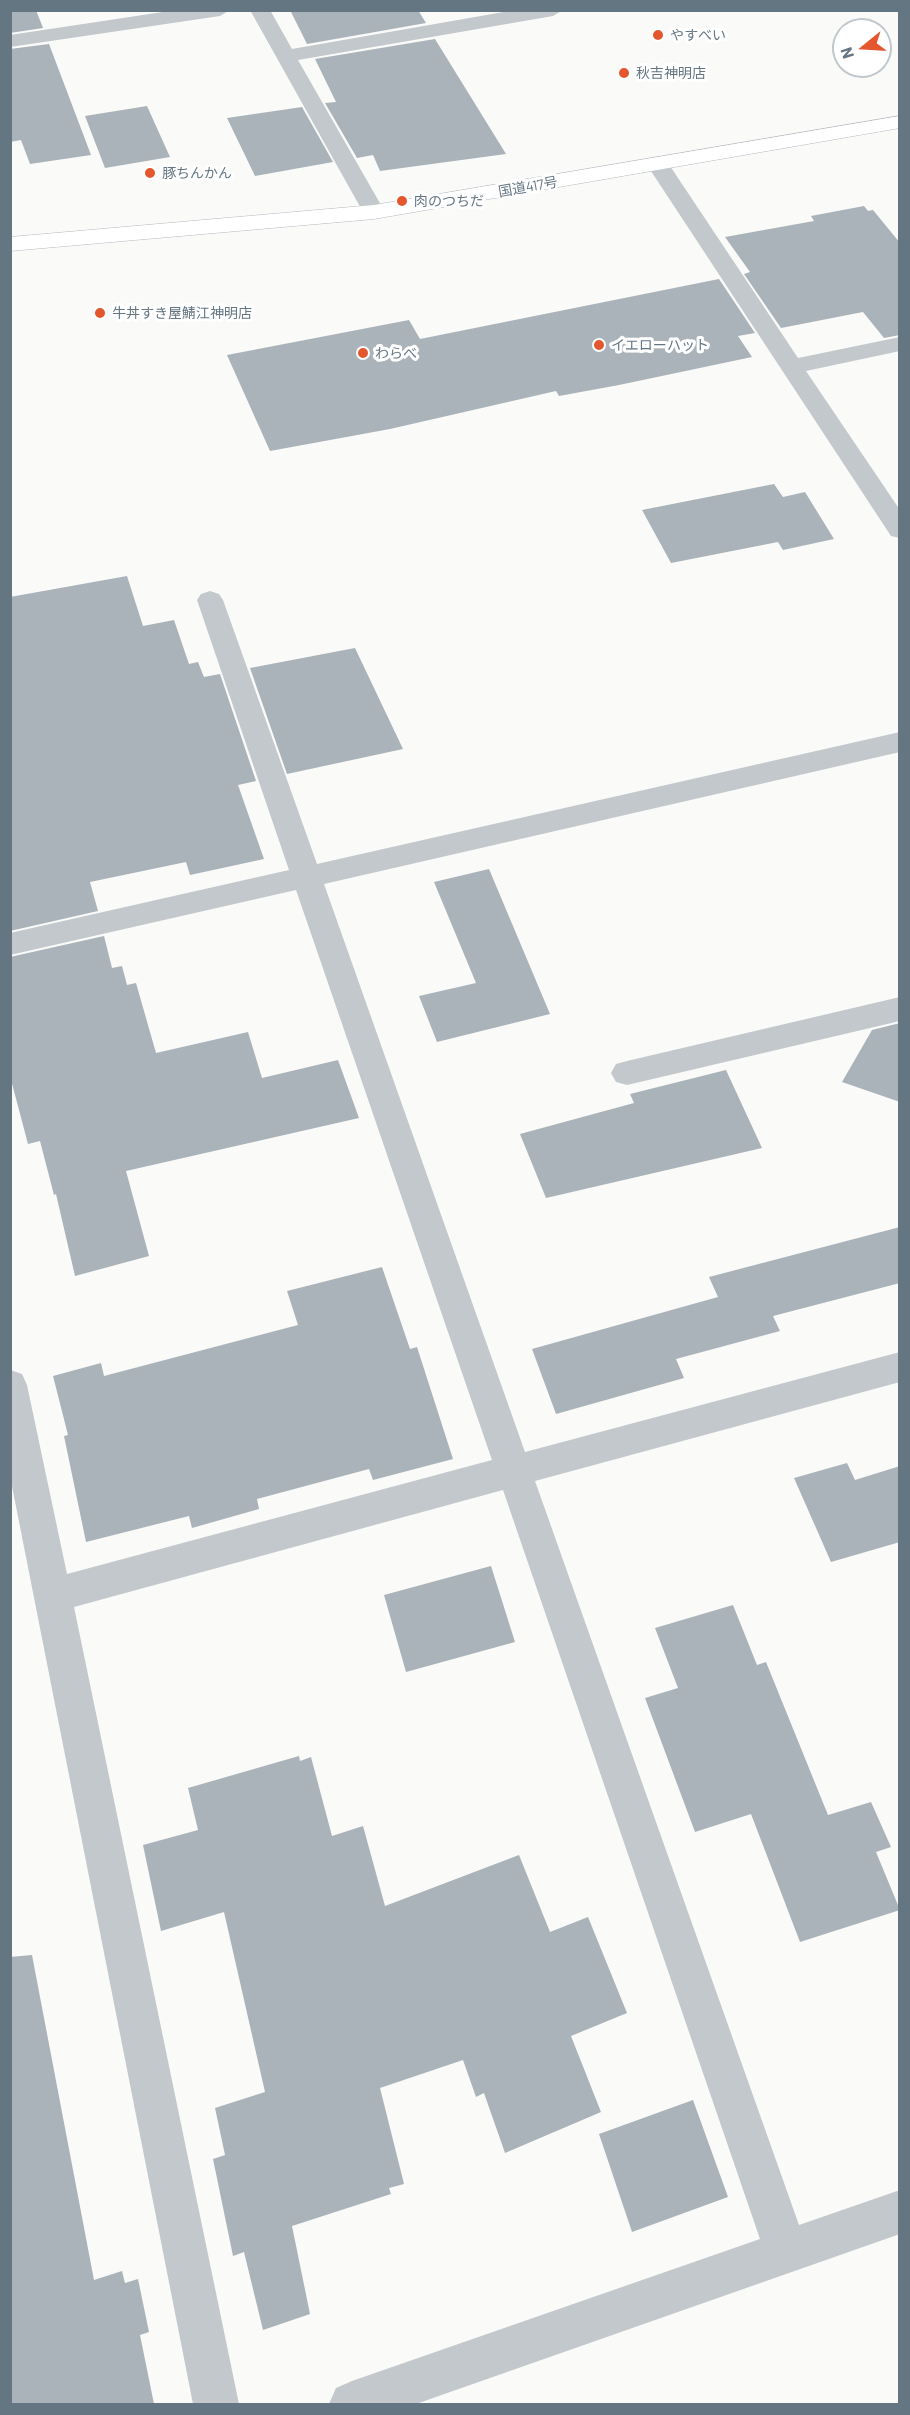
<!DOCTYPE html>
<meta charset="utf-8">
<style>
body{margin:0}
#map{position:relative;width:910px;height:2415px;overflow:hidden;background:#fafaf8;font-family:Barlow,sans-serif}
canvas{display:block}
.frame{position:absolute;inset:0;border:12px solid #657683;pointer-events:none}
.north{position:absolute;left:832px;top:18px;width:60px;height:60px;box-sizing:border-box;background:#fff;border:2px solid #c1c8cd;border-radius:50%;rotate:252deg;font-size:16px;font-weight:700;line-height:24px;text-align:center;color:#657683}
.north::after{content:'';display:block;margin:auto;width:21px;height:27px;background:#e4572e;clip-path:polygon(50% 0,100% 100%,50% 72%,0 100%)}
</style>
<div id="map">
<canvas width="910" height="2415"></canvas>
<div class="frame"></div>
<div class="north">N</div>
</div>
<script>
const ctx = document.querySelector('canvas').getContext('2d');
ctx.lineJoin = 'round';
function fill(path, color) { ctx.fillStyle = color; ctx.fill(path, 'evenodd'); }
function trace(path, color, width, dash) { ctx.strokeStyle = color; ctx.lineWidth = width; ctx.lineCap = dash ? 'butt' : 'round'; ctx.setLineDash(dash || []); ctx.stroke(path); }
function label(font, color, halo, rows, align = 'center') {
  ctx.font = font + ' Barlow,"Noto Sans JP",sans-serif'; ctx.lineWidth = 6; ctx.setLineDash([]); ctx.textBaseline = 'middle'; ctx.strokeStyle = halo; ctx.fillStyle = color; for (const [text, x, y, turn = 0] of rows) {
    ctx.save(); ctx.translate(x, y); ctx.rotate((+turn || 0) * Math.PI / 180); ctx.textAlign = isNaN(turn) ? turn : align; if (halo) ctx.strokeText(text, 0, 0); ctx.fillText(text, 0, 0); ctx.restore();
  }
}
fill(new Path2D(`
 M10 10H36L43 28 10 33Z
 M290 10H418L426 23 307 44Z
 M435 39 506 154 380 171 373 155 357 158 325 103 336 102 315 59Z
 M49 44 91 155 30 164 21 140 10 142V49Z
 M147 106 170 157 105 168 85 116Z
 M302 107 333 162 255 176 227 118Z
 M864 206 868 211 873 210 900 243V335L884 338 863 312 781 328 744 274 750 272 725 237 814 221 811 216Z
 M719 279 755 333 738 336 752 357 619 385 559 396 556 391 390 429 270 451 227 355 409 320 420 339Z
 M774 484 783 497 805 492 834 539 783 550 778 542 671 563 642 510Z
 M127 576 143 626 174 620 189 664 198 662 204 677 220 674 256 781 238 785 264 859 190 875 186 862 90 882 98 911 10 931V597Z
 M355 648 403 749 287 774 250 668Z
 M489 869 550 1014 437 1042 419 996 476 983 434 882Z
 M104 936 112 968 122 966 127 985 136 983 156 1053 248 1032 262 1078 338 1060 359 1118 126 1171 149 1256 75 1276 56 1194 54 1195 40 1141 28 1144 10 1076V957Z
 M900 1023V1102L842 1082 872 1030Z
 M726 1070 762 1148 546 1198 520 1134 634 1103 630 1094Z
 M900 1227V1283L773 1316 780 1331 676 1359 684 1378 556 1414 532 1349 718 1297 709 1277Z
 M382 1267 410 1349 417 1347 453 1459 373 1480 369 1469 257 1499 259 1509 192 1528 189 1516 86 1542 64 1436 68 1435 53 1376 101 1363 104 1376 298 1325 287 1291Z
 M847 1463 855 1480 900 1466V1542L831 1562 794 1478Z
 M491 1566 515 1642 406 1672 384 1595Z
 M733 1605 757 1665 766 1662 828 1815 871 1802 891 1847 876 1852 900 1910 800 1942 751 1814 695 1832 645 1698 678 1688 655 1628Z
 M299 1756 300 1761 311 1757 332 1836 363 1826 385 1906 519 1855 550 1932 588 1917 627 2013 571 2036 601 2112 505 2153 484 2093 476 2097 463 2060 380 2088 404 2184 389 2188 391 2194 292 2226 310 2314 263 2330 244 2252 233 2256 213 2159 225 2155 215 2108 265 2092 224 1912 161 1931 143 1845 198 1830 188 1788Z
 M32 1955 94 2280 122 2271 125 2283 138 2279 149 2332 140 2335 154 2404H10V1957Z
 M693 2100 728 2197 632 2232 599 2134Z`), '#aab3b9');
const highway = new Path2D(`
 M900 116V128L374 219 10 251V237L374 205Z`);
trace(highway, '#b4b9bd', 1);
fill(new Path2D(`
 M176 10H230L220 16 10 47V35Z
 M250 10H270L292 49 515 10H563L553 16 298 60 385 212 382 217H366L363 212Z
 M658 159 666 160 798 358 900 337V351L806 371 900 510V538L891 536 647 165 650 160Z
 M210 591 219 594 223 600 317 864 900 732V752L324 884 525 1452 900 1352V1382L535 1481 799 2225 900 2190V2234L416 2404H329L336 2388 352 2381 760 2239 503 1490 74 1607 239 2404H193L10 1476V1370L22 1374 27 1385 67 1574 492 1460 296 890 10 955V933L289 870 197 600 201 594Z
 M900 997V1021L627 1085 616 1082 611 1073 616 1064 627 1061Z`), '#c3c8cc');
fill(highway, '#fff');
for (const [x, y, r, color] of [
 [658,35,6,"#e4572e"],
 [624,73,6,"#e4572e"],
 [150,173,6,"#e4572e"],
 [402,201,6,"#e4572e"],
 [100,313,6,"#e4572e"],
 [599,345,6,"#e4572e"],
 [363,353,6,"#e4572e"]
]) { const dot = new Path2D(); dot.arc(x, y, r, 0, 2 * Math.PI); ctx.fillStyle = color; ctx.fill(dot); trace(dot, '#fff', 2); }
label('14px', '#657683', '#fff', [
 ["やすべい",670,35],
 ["秋吉神明店",636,73],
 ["豚ちんかん",162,173],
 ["肉のつちだ",414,201],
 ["牛丼すき屋鯖江神明店",112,313],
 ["イエローハット",611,345],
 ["わらべ",375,353]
], 'left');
label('14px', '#657683', '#fff', [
 ["国道417号",528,187,-10]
]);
</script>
